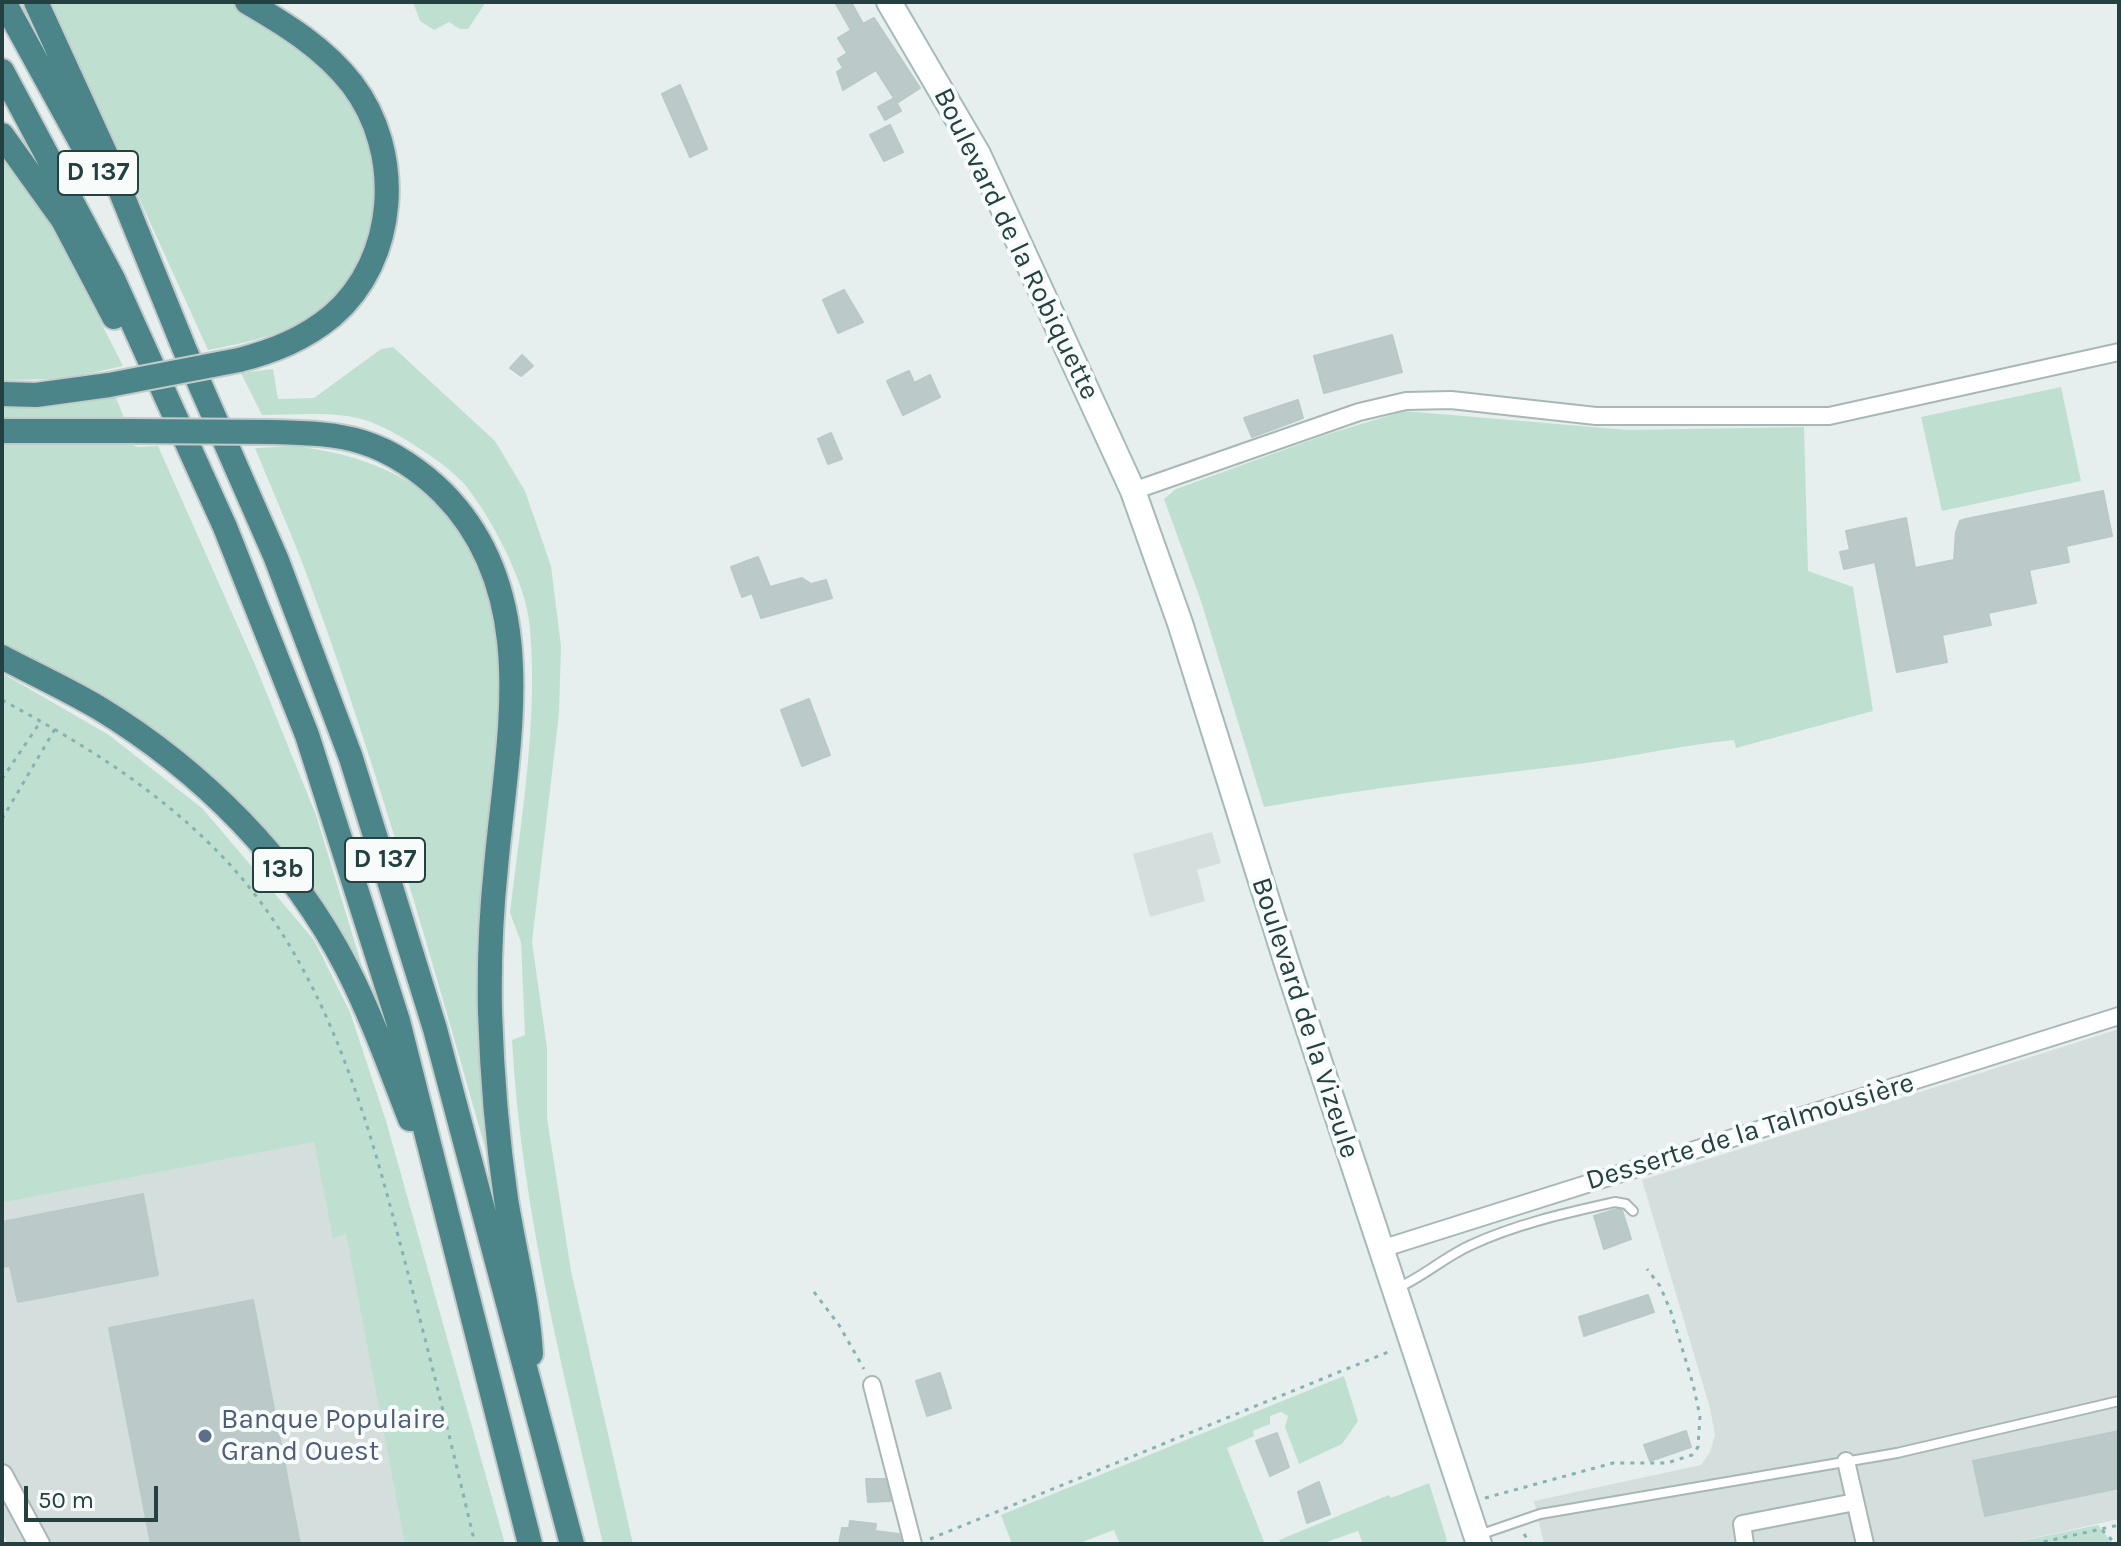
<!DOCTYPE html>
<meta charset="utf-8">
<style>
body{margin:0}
#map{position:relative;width:2121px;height:1546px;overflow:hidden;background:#e6efed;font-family:Karla,sans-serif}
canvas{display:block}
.frame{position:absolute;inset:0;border:4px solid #244041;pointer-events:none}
.scale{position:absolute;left:24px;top:1486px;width:134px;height:36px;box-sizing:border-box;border:4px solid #244041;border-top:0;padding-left:10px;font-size:24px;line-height:28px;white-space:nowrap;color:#244041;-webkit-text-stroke:6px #f7fbfa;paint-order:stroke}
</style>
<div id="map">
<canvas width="2121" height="1546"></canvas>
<div class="frame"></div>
<div class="scale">50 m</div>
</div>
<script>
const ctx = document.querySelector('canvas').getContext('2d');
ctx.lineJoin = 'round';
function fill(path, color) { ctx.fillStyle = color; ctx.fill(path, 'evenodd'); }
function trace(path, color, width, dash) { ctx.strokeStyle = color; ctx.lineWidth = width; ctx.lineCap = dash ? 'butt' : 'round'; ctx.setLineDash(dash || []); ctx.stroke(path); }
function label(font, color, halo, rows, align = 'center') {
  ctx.font = font + ' Karla,sans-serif'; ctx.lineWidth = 8; ctx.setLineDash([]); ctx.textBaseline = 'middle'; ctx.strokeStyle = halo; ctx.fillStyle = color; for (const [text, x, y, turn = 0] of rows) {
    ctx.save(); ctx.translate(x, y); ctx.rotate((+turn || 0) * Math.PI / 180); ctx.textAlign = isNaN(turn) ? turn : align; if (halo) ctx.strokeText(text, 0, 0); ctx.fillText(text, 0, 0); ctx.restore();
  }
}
fill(new Path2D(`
 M1212 832 1221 863 1197 870 1205 901 1150 917 1133 854Z
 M2119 1029V1519L2007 1544H1544L1534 1501 1701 1465 1710 1452 1715 1435 1710 1408 1642 1180Z
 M344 1136 450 1544H8L2 1533V1203Z`), '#d4dfdd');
fill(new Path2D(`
 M50 2C92 2 135 2 177 2 192 2 211 0 226 2 247 6 286 37 302 51 367 108 399 178 357 261 347 281 335 300 316 313 284 335 246 343 208 350Z
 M413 2H486L468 29H460L449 22 434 30 420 21Z
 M2 153 48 218 123 366 65 379 2 380Z
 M393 347 495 441 525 491 551 566 561 646 559 714 532 942 547 1048V1118L571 1271 633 1544H603C565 1379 521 1210 512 1040L525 1035 521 942 510 913C521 820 538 723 530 629 527 584 493 521 466 486 449 465 397 432 371 422 338 410 296 415 262 415L241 373 273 369 278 399 314 398 381 349Z
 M2061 387 2081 481 1942 511 1921 417Z
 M115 395 124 418H2V403Z
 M1404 411 1628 430 1804 427 1808 571 1853 587 1873 711 1736 748 1734 740C1682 745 1630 757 1578 764 1472 777 1370 787 1264 807L1201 601 1164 499 1176 489 1325 435Z
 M2 441 124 442 138 447 158 446 256 667 316 815 374 1006 273 845 2 648Z
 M294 446C569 478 492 735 479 928 474 1002 481 1077 486 1151 433 963 379 773 312 589 295 541 274 495 255 448Z
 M2 673 109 735 203 809 314 940 350 1012 386 1121 505 1544H405L346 1234 333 1238 314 1142 2 1203Z
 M1344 1376 1358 1421 1342 1444 1299 1464 1285 1427 1288 1416 1281 1412 1270 1416V1424L1253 1431 1254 1436 1227 1448 1265 1544H1120L1114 1530 1077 1544H1012L1001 1515Z
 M1429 1483 1447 1540 1444 1544H1363L1358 1531 1321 1544H1281L1279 1540 1389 1495 1391 1498Z
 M2098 1525 2113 1544H2007Z`), '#bfe0d1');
const building = new Path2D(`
 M835 2H851L863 24 874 18 920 88 897 103 876 70 843 90 837 72 843 68 838 59 847 53 838 38 851 30Z
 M680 85 707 149 690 157 662 94Z
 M894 98 901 111 885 120 878 107Z
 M890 125 903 152 884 161 870 135Z
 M844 290 863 322 838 333 823 300Z
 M1392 335 1402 372 1324 393 1314 356Z
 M522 355 533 366 521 376 510 368Z
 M909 371 914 383 930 375 940 397 903 415 887 381Z
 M1298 400 1303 418 1252 437 1244 418Z
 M831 433 842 459 828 464 818 439Z
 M2103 491 2112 536 2066 546 2069 562 2029 570 2036 603 1988 613 1991 625 1942 635 1947 662 1897 672 1875 562 1844 569 1840 552 1850 550 1846 531 1906 518 1915 568 1954 560 1956 532 1960 521 1966 519Z
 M758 557 770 587 802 578 811 584 826 580 832 598 761 618 752 593 742 597 731 567Z
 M809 699 830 755 802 766 781 710Z
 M143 1194 158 1275 18 1302 10 1266 2 1267V1222Z
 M1617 1209 1622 1210 1631 1239 1604 1249 1594 1216Z
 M1648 1295 1654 1312 1584 1336 1579 1317Z
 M253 1300 300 1544H151L109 1328Z
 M940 1373 951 1408 927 1416 916 1381Z
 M1686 1431 1691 1447 1650 1461 1644 1445Z
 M2119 1431V1488L1985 1516 1973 1461Z
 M1277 1433 1289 1467 1270 1476 1256 1441Z
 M866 1479H885L891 1501 868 1502Z
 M1319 1482 1330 1514 1307 1523 1298 1492Z
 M850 1521 876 1524 875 1531 899 1534 902 1544H839L842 1528H849Z`);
fill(building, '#bbcac8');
trace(building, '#b8c9c7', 2);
const service = new Path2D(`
 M1395 1289C1422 1278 1444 1257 1471 1245 1516 1224 1566 1213 1615 1202L1626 1204 1633 1211
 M1479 1535 1540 1514 1897 1453 2119 1401`);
const minor = new Path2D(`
 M1133 491 1359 412 1406 401 1451 400 1596 416H1829L2119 352
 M1381 1249 2119 1016
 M872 1385 913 1544
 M1846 1461 1865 1544
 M1745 1544 1742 1524 1855 1502`);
const tertiary = new Path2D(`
 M2 1475 39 1544`);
const secondary = new Path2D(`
 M889 2 978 154 1133 491 1180 623 1288 967 1479 1544`);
const trunk = new Path2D(`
 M4 2 94 166
 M36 2 106 155 184 348 276 558 351 758 435 1029 572 1544
 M2 71 113 279 225 527 307 735 398 1021 530 1544
 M2 135 63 220 114 317
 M239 360C274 351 304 339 332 316 398 259 404 152 352 84 324 48 285 24 247 2
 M2 394 36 395 109 385
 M2 431H129
 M273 432C303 433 333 433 362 442 392 451 422 472 443 493 543 594 507 741 496 867 491 915 489 964 490 1012 492 1074 497 1137 506 1199 514 1250 528 1301 531 1354
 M2 657C34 674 67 689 99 708 201 770 292 861 347 968 372 1017 390 1068 410 1119`);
trace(service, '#a8b7b6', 12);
trace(minor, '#a8b7b6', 20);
trace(tertiary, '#a8b7b6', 24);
trace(secondary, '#a4bbb9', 28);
trace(trunk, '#c2caca', 28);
trace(new Path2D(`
 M2 700C80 742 152 786 215 849 325 959 367 1116 405 1262 430 1356 453 1450 475 1544
 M2 779 41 721
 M2 819 55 729
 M814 1292 839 1325 864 1369
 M1485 1498 1613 1463H1667L1692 1455 1698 1447 1700 1416 1693 1384 1671 1312 1660 1286 1647 1269
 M2102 1530 2116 1544
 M1524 1534 1531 1544
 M930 1539 1393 1350
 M2034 1544 2119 1525`), '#86b2b2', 3, [4, 6]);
trace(service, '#fff', 8);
trace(minor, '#fff', 16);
trace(tertiary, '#fff', 20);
trace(secondary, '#fff', 24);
trace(trunk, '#4c8589', 24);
const trunkBridge = new Path2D(`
 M109 385 239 360
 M129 431 273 432`);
trace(trunkBridge, '#c2caca', 28, []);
trace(trunkBridge, '#4c8589', 24);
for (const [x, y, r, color] of [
 [205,1436,8,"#5c6f8a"]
]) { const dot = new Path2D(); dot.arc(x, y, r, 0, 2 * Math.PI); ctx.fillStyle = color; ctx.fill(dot); trace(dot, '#f7fbfa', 3); }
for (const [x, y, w] of [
 [98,173,80],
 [385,860,80],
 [283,870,60]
]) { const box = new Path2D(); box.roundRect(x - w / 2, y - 22, w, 44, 6); ctx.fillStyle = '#f7fbfa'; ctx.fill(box); trace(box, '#244041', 2); }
label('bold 26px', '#244041', null, [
 ["D 137",98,173],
 ["D 137",385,860],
 ["13b",283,870]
]);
label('28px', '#244041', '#f7fbfa', [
 ["Boulevard de la Robiquette",1016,244,64],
 ["Boulevard de la Vizeule",1305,1018,72],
 ["Desserte de la Talmousière",1750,1132,-17]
]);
label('28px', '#4e5e75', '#f7fbfa', [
 ["Banque Populaire",221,1420],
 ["Grand Ouest",221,1452]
], 'left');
</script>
